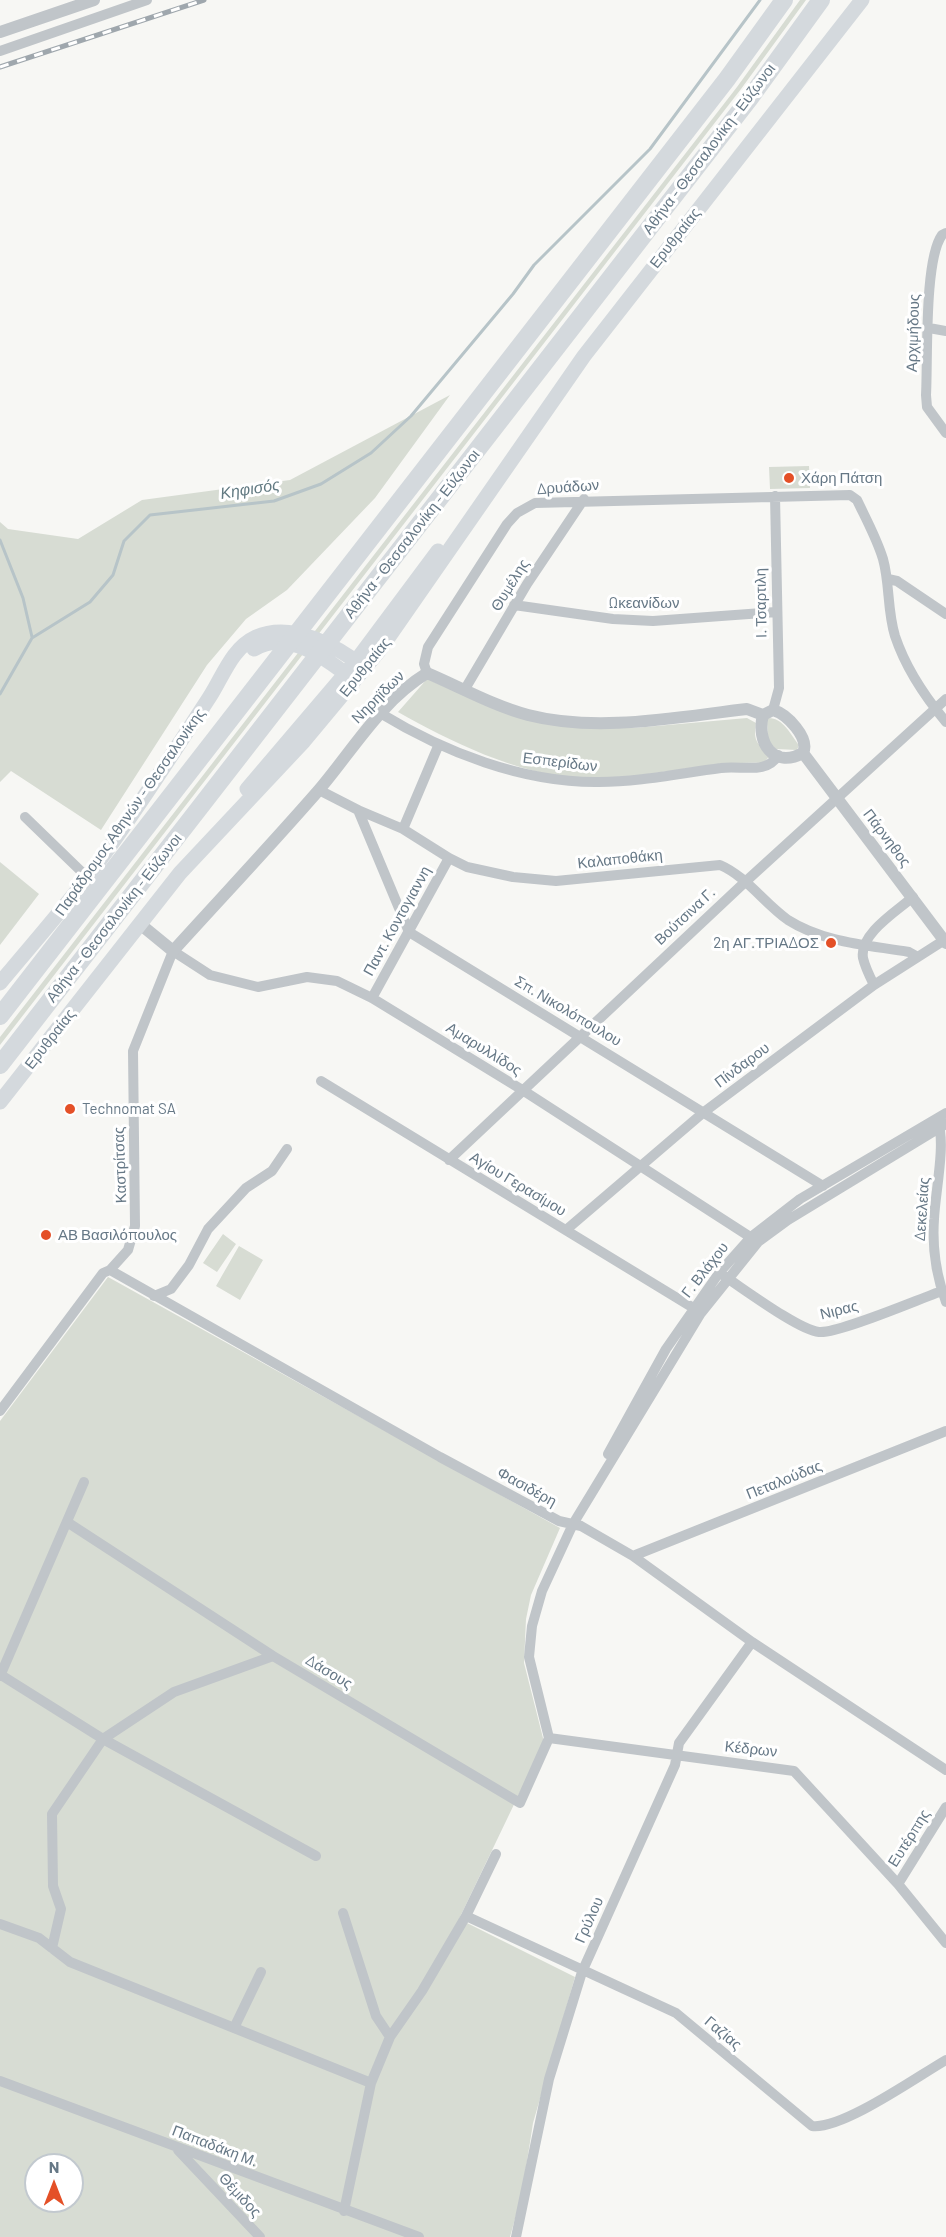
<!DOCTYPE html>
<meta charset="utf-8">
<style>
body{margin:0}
#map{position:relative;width:946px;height:2237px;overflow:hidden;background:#f7f7f4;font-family:Barlow,sans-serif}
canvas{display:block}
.north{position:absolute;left:24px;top:2153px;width:60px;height:60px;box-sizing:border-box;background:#fff;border:2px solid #c2c9cf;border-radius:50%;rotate:0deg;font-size:16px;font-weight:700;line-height:24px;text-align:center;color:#667886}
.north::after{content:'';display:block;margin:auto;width:21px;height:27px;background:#e45027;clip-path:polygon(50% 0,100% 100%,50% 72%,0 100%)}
</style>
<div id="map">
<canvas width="946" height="2237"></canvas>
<div class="north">N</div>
</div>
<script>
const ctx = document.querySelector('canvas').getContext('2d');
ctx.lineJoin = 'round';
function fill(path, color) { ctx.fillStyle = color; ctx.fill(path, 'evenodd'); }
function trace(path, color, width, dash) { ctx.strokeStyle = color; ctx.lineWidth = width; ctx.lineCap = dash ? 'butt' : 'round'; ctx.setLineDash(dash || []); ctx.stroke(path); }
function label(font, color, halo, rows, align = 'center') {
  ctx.font = font + ' Barlow,sans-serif'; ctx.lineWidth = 6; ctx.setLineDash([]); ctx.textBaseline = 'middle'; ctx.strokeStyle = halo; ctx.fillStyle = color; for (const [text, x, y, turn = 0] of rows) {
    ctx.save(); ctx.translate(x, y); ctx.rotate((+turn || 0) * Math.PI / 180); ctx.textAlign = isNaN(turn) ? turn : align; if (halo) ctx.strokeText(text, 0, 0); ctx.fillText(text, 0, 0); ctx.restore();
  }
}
fill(new Path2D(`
 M800 0H806L741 89 0 1045V1037L737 87Z
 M450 395 375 498 287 590 246 619 207 665 101 830 11 771 0 782V522L8 529 78 539 142 500 290 480Z
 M809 466 810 488 770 489 769 467Z
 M427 679 498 710 634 728 747 718 756 723C753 742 757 743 771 755L763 763C701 760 639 782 577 778 517 774 449 741 398 712Z
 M767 718C783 717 790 734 799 745L797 750 776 749 768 741Z
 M0 862 39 894 0 945Z
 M223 1234 236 1244 217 1272 203 1263Z
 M239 1246 263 1260 240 1300 216 1286Z
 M108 1277 560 1528 531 1595 526 1619 524 1663 544 1742 459 1919 575 1977 533 2123 522 2193 510 2237H0V1421ZM36 2165H72V2201H36Z`), '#d7dcd3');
trace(new Path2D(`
 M0 540 23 598 32 637
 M0 694 32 638 90 602 113 575 124 541 150 515 274 501 321 484 371 453 411 416 513 294 534 265 650 149 760 0`), '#b7c4c8', 3);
trace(new Path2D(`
 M0 51 147 0
 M946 233 942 235C924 260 928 359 926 395L927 407 946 433
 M929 328 946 331
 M888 579 897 581 946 614
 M514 605 613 619 653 621 776 612
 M427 673 424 664 428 647 507 524 517 513 535 503 850 495 857 500C866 519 877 539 883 559 890 584 887 610 895 636 905 666 926 698 946 722
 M465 689 527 584 584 499
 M773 710 779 688 775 496
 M380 713C444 752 523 783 599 782 639 782 681 773 721 768 741 765 767 775 778 755
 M319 790 358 810 403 829 449 858 467 867 513 877 556 881 720 865C746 876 765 904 788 920 824 943 869 945 909 952L918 957
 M358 810 409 932 823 1186
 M25 817 87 877
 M403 829 439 744
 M874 985C870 977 865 967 863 958 859 934 897 911 913 897
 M372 998 449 858
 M321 1081 700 1312
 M938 1123C946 1143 935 1194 934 1219 932 1248 936 1275 946 1302
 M449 1160 744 883 946 699
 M566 1230 704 1112 874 985 946 939
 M110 1270 440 1457 559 1521 581 1526 633 1556 752 1642 946 1770
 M724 1276C744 1289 799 1330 819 1332 838 1334 919 1299 942 1291
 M154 1296 171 1289 189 1265 208 1229 246 1188 272 1171 287 1149
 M0 1411 103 1273 110 1270 128 1250 135 1226 133 1051 173 951 210 975 258 987 307 977 337 981 372 998 524 1091 758 1242
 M608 1454 666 1349 719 1273 751 1237 800 1199 946 1113
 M67 1522 273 1656 520 1803 549 1738
 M633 1556 946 1431
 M1 1675 103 1739 316 1856
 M0 1676 84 1482
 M549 1738 529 1657 532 1626 542 1591 573 1524 701 1313 758 1242 788 1220 946 1124
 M549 1738 794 1771 898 1884 946 1943
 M898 1884 946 1807
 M343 1913 376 2016 390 2037
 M466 1916 676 2013 812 2126C842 2130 918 2076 946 2060
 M0 1924 39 1938 70 1962 371 2083
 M52 1948 61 1909 53 1886 52 1814 103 1739 174 1692 273 1656
 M234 2028 261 1972
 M0 2081 419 2237
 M178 2150 260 2237
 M344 2211 371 2083 390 2037 422 1991 466 1916 496 1854
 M516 2237 549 2079 582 1972 675 1765 679 1743 752 1642`), '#c0c5c9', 10);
trace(new Path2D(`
 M0 32 94 0
 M773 710C787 714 810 738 803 753 773 769 756 742 763 715Z
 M803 753 946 943
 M140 924 173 951C221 898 271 845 318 791 353 750 380 702 427 673 460 687 494 706 528 715 598 733 677 717 747 709L763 715`), '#c0c5c9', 12);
trace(new Path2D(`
 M254 649C287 629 326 658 351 678
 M247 789 356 661 438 551
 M0 983C29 948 59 914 87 878 129 821 168 761 207 701 222 680 230 649 256 637 292 621 337 646 365 668
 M0 1102 180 873 304 741 379 651 584 356 862 0`), '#d4d9dd', 15);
trace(new Path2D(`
 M0 1016 727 79 784 0
 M0 1065 750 98 821 0`), '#d4d9dd', 18);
const rail = new Path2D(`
 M0 67 204 0`);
trace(rail, '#9fa7ad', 5);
trace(rail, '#fff', 3, [9]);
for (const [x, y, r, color] of [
 [789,478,6,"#e45027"],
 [831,943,6,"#e45027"],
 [70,1109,6,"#e45027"],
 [46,1235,6,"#e45027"]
]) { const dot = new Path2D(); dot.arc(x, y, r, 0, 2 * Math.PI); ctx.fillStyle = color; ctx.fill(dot); trace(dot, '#fff', 2); }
label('15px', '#667886', '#fff', [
 ["Αθήνα - Θεσσαλονίκη - Εύζωνοι",709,149,-53],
 ["Ερυθραίας",675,238,-52],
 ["Αρχιμήδους",913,333,-88],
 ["Δρυάδων",568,487,-4],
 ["Αθήνα - Θεσσαλονίκη - Εύζωνοι",412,534,-52],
 ["Θυμέλης",510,585,-58],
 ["Ωκεανίδων",644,603],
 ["Ι. Τσαρτιλη",761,603,-91],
 ["Ερυθραίας",365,667,-51],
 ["Νηρηϊδων",378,697,-45],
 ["Εσπερίδων",560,762,7],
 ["Παράδρομος Αθηνών - Θεσσαλονίκης",130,812,-55],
 ["Πάρνηθος",887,838,53],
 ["Καλαποθάκη",620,859,-6],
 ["Βούτσινα Γ.",685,916,-43],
 ["Αθήνα - Θεσσαλονίκη - Εύζωνοι",114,918,-52],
 ["Παντ. Κοντογιαννη",397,921,-61],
 ["Σπ. Νικολόπουλου",568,1011,31],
 ["Ερυθραίας",50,1039,-52],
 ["Αμαρυλλίδος",484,1049,32],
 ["Πίνδαρου",742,1065,-37],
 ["Καστρίτσας",120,1165,-92],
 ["Αγίου Γερασίμου",518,1184,31],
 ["Δεκελείας",922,1209,-86],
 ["Γ. Βλάχου",705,1270,-52],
 ["Νιρας",839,1310,-14],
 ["Πεταλούδας",784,1480,-22],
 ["Φασιδέρη",527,1487,29],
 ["Δάσους",329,1672,31],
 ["Κέδρων",751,1749,6],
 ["Ευτέρπης",909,1838,-58],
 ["Γρύλου",589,1920,-66],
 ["Γαζίας",723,2033,40],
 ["Παπαδάκη Μ.",215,2146,21],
 ["Θέμιδος",240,2195,47]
]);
label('15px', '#667886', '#fff', [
 ["Χάρη Πάτση",801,478],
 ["2η ΑΓ.ΤΡΙΑΔΟΣ",819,943,"right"],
 ["Technomat SA",82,1109],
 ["ΑΒ Βασιλόπουλος",58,1235]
], 'left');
label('italic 16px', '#627a82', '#fff', [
 ["Κηφισός",250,489,-9]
]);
</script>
